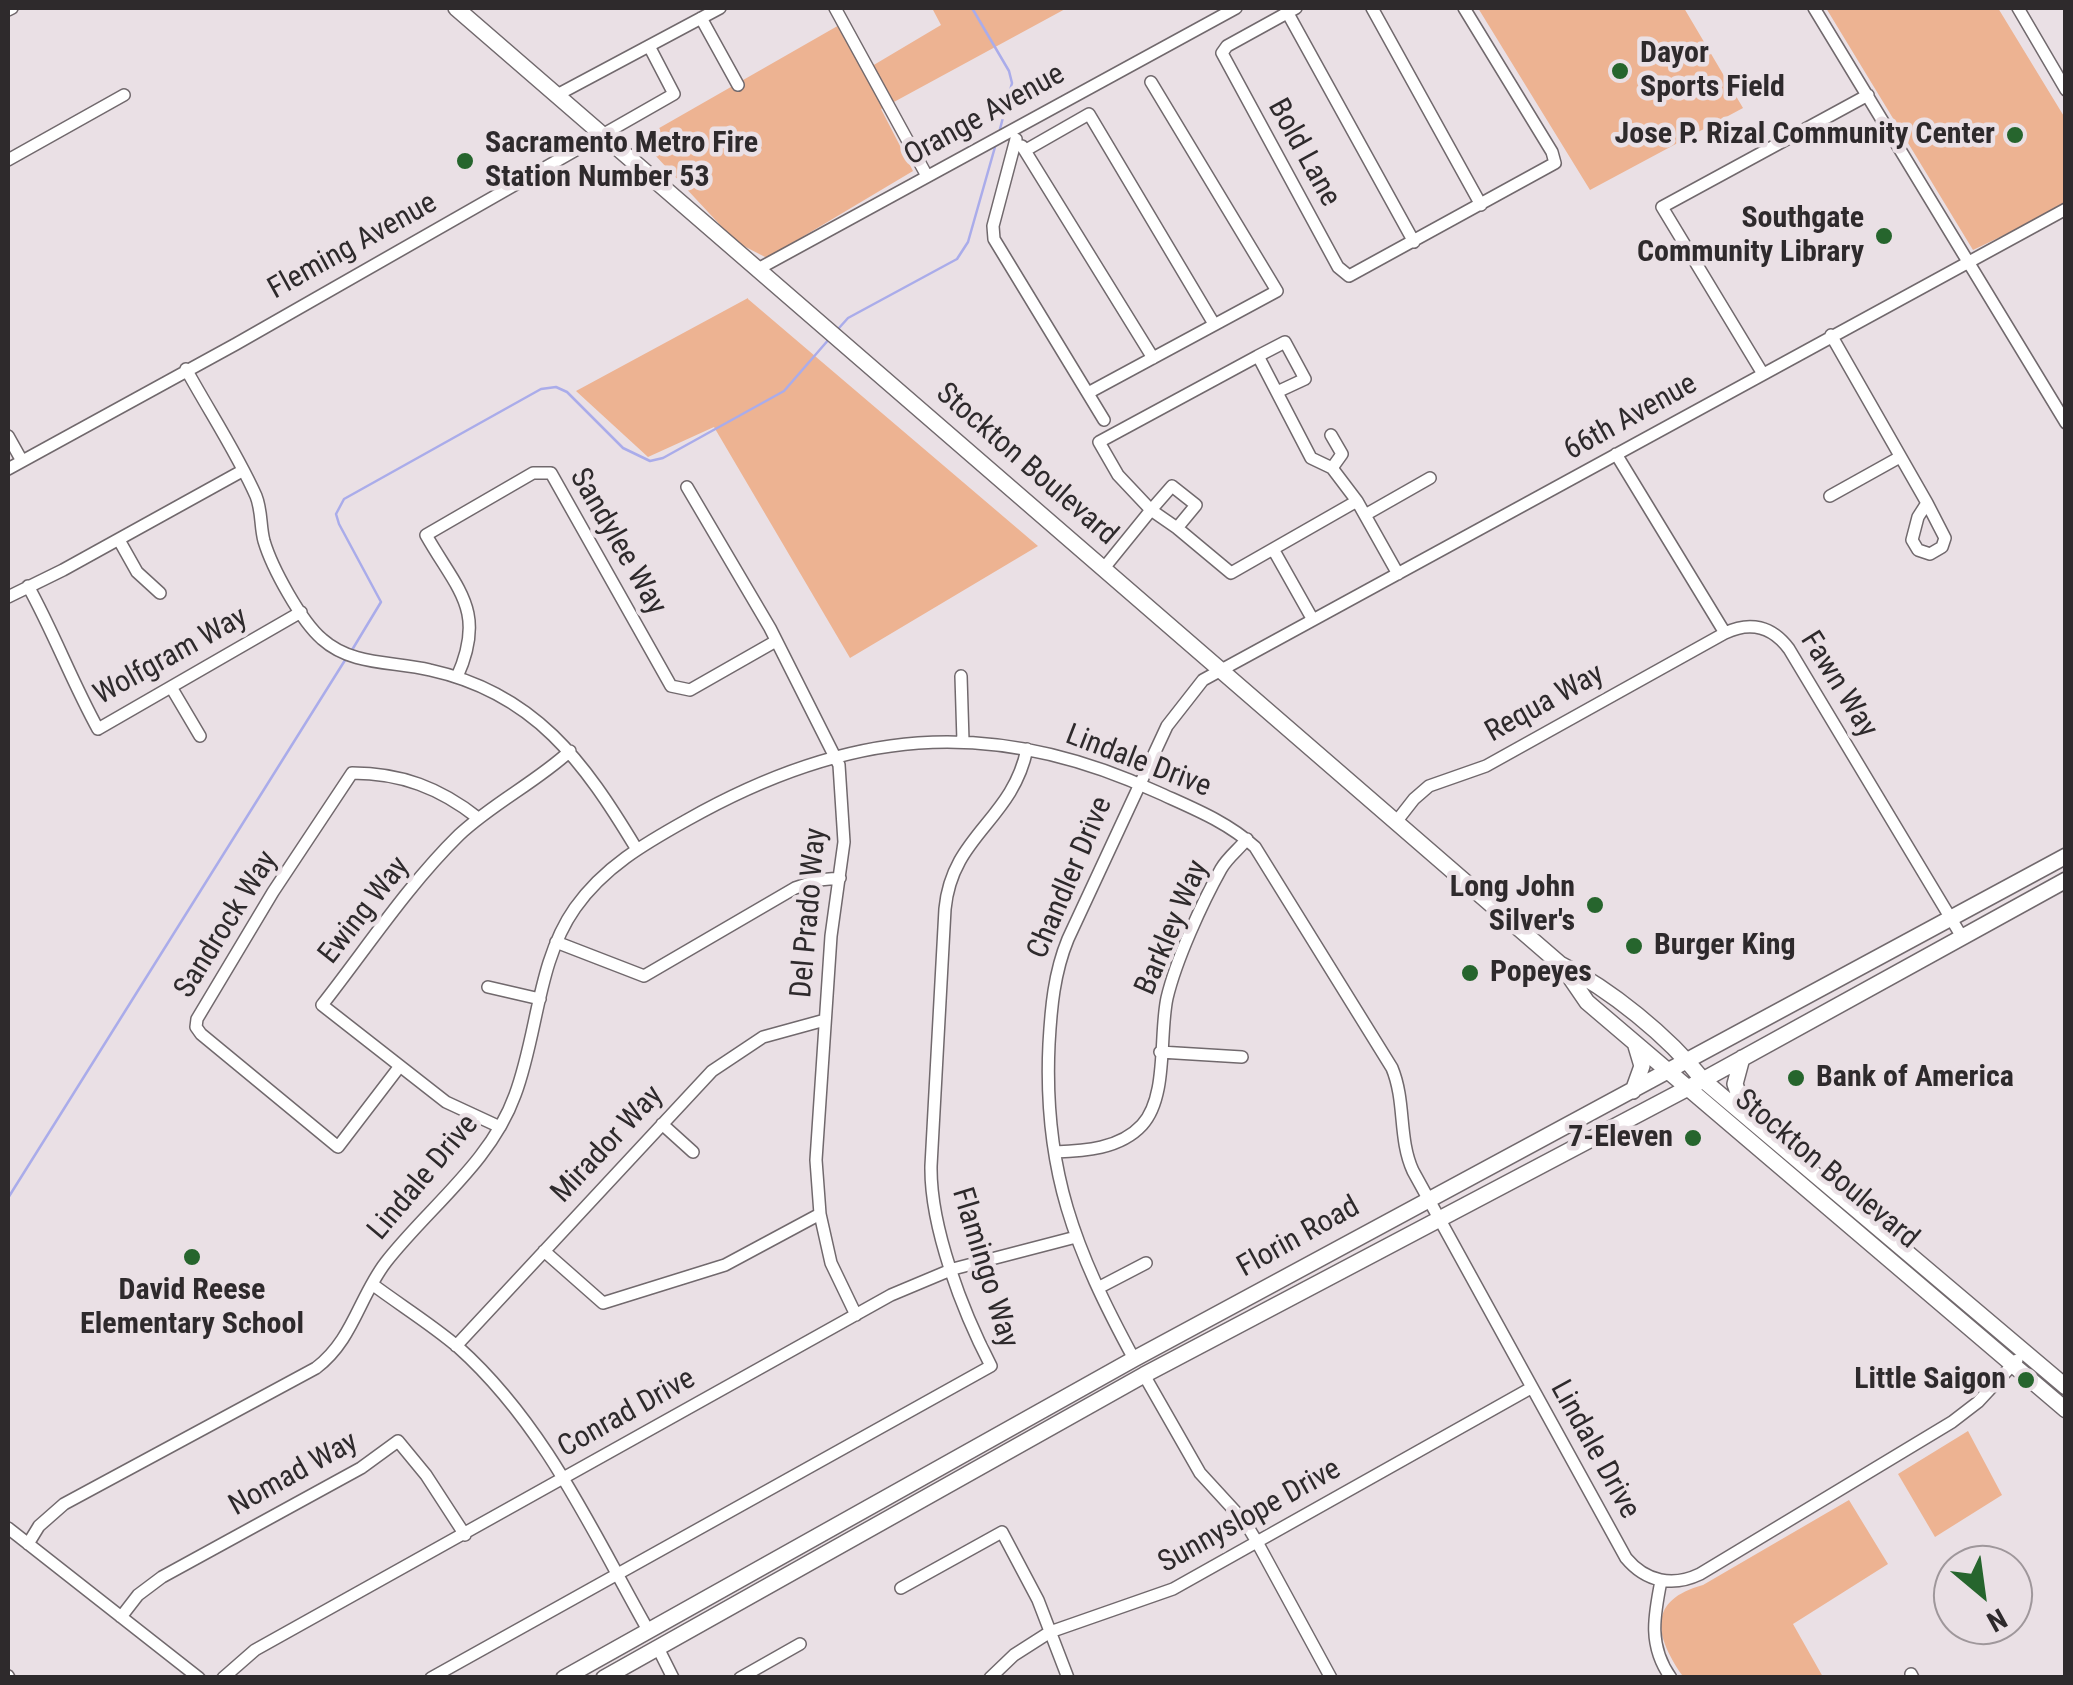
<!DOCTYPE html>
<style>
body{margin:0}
#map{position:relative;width:2073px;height:1685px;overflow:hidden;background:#eae0e5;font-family:"Roboto Condensed",sans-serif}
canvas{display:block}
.frame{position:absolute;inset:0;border:10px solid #2e2a2c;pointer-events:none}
.north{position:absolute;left:1933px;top:1545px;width:100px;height:100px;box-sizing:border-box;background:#eae0e5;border:2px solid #9f979b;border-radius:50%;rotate:151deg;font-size:28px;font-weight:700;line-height:40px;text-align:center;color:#2e2a2c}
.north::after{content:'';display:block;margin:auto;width:35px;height:45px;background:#26652d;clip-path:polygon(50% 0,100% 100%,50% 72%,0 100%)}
</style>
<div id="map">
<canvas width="2073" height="1685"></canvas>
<div class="frame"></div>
<div class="north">N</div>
</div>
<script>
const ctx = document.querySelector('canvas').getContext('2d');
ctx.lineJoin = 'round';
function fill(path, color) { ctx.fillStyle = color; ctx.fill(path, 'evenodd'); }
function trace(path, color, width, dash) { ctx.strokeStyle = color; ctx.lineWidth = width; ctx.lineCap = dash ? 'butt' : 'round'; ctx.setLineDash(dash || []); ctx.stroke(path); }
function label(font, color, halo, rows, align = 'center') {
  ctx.font = font + ' "Roboto Condensed",sans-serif'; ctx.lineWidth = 9; ctx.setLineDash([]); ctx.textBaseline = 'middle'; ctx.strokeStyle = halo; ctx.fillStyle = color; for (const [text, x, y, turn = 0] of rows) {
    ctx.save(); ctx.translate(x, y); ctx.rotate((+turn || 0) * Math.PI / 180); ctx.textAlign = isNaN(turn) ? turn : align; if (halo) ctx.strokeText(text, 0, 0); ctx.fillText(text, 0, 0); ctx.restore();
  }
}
fill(new Path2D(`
 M932 8H1067L881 109 913 171 767 258 736 242 640 139 841 24 867 69 941 25Z
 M1478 8H1684L1743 108 1590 190Z
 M1826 8H1998L2065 118V206L1973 250Z
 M748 298V299L1038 546 850 658 714 427 648 457 576 391Z
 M1968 1431 2002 1495 1935 1537 1898 1474Z
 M1849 1500 1888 1564 1793 1624 1823 1677 1682 1675C1654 1634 1648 1600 1703 1585Z`), '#edb392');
trace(new Path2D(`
 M972 8 1009 71 1012 83 1000 129
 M839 328 848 318 957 259 968 242 995 147
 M352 650 381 602 339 524 336 514 344 499 541 389 556 387 567 392 623 448 650 461 663 458 784 391 830 338
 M8 1198 347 657`), '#aaacea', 2.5);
const minor = new Path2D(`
 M835 8 927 176
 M1296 8 1227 46 1222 53 1338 267 1349 276 1555 163 1552 152 1464 8
 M1372 8 1481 205
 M1814 8 2066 423
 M2018 8 2066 90
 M8 10 12 8
 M1286 10 1414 242
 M701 18 738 85
 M557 95 720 8
 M1016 139 993 226 994 239 1104 420
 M1022 146 1153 358
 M1026 150 1089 114 1214 324
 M8 160 124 95
 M758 269 1236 8
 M1831 335 1927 503
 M1258 356 1285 342 1305 379 1277 392
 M186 369C209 411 237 453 256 496 262 511 260 526 264 541 272 568 301 621 322 639 352 666 393 661 430 670 535 693 584 762 636 848
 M1763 374 1662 207 1868 95
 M1088 393 1277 291 1151 82
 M8 436 22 461
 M1616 454 1725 633
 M1332 468 1357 501
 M8 469 236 344 674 94 649 46
 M1172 486 1196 505 1177 528 1151 510Z
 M687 487 770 628 839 765 844 842 831 936 816 1160 820 1214 831 1263 856 1315
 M1830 496 1900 457
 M1927 503 1945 538 1942 547 1930 554 1918 550 1912 540 1918 517Z
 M1365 515 1430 478
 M1177 528 1231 573 1357 501 1398 574
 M119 540 137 572 160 593
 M1273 549 1313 620
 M1104 568 1151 510 1118 475 1099 442 1258 356 1311 458 1332 468 1342 454 1331 435
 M28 586C54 633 72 682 98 729L301 612
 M8 597 63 570 242 471
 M961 676 963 741
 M457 677C487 610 457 590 426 535L533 473H551L671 686 690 690 776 641
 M171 687 200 736
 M1396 822 1414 799 1429 786 1486 766 1725 633C1750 621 1772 626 1789 649L1962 937
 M556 942 644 976 795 888 819 880 840 878
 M488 987 540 999
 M1160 1052 1242 1057
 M400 1066 338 1147 201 1034 196 1027 197 1019 273 892 352 773C401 773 440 788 478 818
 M662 1124 693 1152
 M500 1127 446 1102 322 1005C366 949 408 885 459 835 493 803 535 783 570 751
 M1055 1152C1084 1151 1120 1149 1142 1125 1168 1097 1159 1035 1167 998 1176 960 1202 903 1221 869 1227 858 1239 849 1247 839
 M544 1251 603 1303 725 1265 820 1214
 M372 1284C400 1305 431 1324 458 1347 545 1425 592 1531 648 1630
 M1098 1288 1146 1263
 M456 1346 712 1071 763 1037 825 1020
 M1134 1359C1075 1250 1043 1170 1049 1044 1051 1008 1054 973 1068 939L1167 726 1203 680 2066 209
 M1144 1375 1200 1473 1245 1522 1257 1542 1331 1678
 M8 1528 199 1678
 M28 1544 39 1526 64 1504 316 1368C353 1340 359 1297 386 1262 429 1207 491 1162 515 1095 538 1034 537 962 575 908 604 867 644 844 687 820 846 730 988 714 1157 792 1192 808 1226 821 1255 847L1392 1068C1406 1102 1398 1138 1413 1171L1626 1558C1646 1582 1673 1587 1700 1574L1952 1422 1978 1402 2017 1360
 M1661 1581C1654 1616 1648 1646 1671 1678
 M901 1588 1002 1532 1038 1600 1068 1678
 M121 1617 138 1595 162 1577 361 1468 398 1441 426 1475 465 1535
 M658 1648 673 1678
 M1911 1674 1913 1678
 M8 1676 9 1678
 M223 1678 255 1650 891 1295 953 1269 1076 1237
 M431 1678 991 1366C963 1312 930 1228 931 1166L945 909C952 835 1012 821 1027 749
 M740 1678 800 1644
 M990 1678 1014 1655 1050 1632 1173 1589 1531 1388`);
const major = new Path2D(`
 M456 8 1560 964C1610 989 1668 1036 1703 1080L2066 1387
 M1563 967 1587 1002 2066 1410
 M1742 1058 1735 1084 1745 1112
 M1633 1091 1642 1066 1636 1046
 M564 1678 1134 1359 2066 856
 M604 1678 1144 1375 1703 1080 2066 880`);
trace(minor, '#71696d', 14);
trace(major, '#71696d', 18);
trace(minor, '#fff', 11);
trace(major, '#fff', 15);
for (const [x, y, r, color] of [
 [1620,71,10,"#26652d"],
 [2015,135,10,"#26652d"],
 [465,161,10,"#26652d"],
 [1884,236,10,"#26652d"],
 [1595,905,10,"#26652d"],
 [1634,946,10,"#26652d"],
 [1470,973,10,"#26652d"],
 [1796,1078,10,"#26652d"],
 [1693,1138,10,"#26652d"],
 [192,1257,10,"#26652d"],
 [2026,1380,10,"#26652d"]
]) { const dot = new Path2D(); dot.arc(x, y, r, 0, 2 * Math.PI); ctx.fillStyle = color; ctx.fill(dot); trace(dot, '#eae0e5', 4); }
label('bold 30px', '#2e2a2c', '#eae0e5', [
 ["Dayor",1640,54],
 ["Sports Field",1640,88],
 ["Jose P. Rizal Community Center",1995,135,"right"],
 ["Sacramento Metro Fire",485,144],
 ["Station Number 53",485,178],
 ["Southgate",1864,219,"right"],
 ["Community Library",1864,253,"right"],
 ["Long John",1575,888,"right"],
 ["Silver's",1575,922,"right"],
 ["Burger King",1654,946],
 ["Popeyes",1490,973],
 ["Bank of America",1816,1078],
 ["7-Eleven",1673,1138,"right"],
 ["David Reese",192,1291,"center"],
 ["Elementary School",192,1325,"center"],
 ["Little Saigon",2006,1380,"right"]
], 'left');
label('30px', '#2e2a2c', '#eae0e5', [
 ["Orange Avenue",985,116,-29],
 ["Bold Lane",1303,153,61],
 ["Fleming Avenue",353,247,-29],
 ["66th Avenue",1631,418,-29],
 ["Stockton Boulevard",1026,465,41],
 ["Sandylee Way",617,542,60],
 ["Wolfgram Way",171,657,-29],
 ["Fawn Way",1838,685,58],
 ["Requa Way",1545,704,-29],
 ["Lindale Drive",1138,762,21],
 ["Chandler Drive",1071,878,-67],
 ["Ewing Way",365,911,-52],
 ["Del Prado Way",810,913,-85],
 ["Sandrock Way",227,925,-58],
 ["Barkley Way",1173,928,-67],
 ["Mirador Way",608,1145,-47],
 ["Stockton Boulevard",1826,1170,40],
 ["Lindale Drive",424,1178,-50],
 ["Florin Road",1299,1238,-29],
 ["Flamingo Way",984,1268,73],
 ["Conrad Drive",627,1414,-29],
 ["Lindale Drive",1594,1450,61],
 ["Nomad Way",294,1475,-29],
 ["Sunnyslope Drive",1250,1517,-29]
]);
</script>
